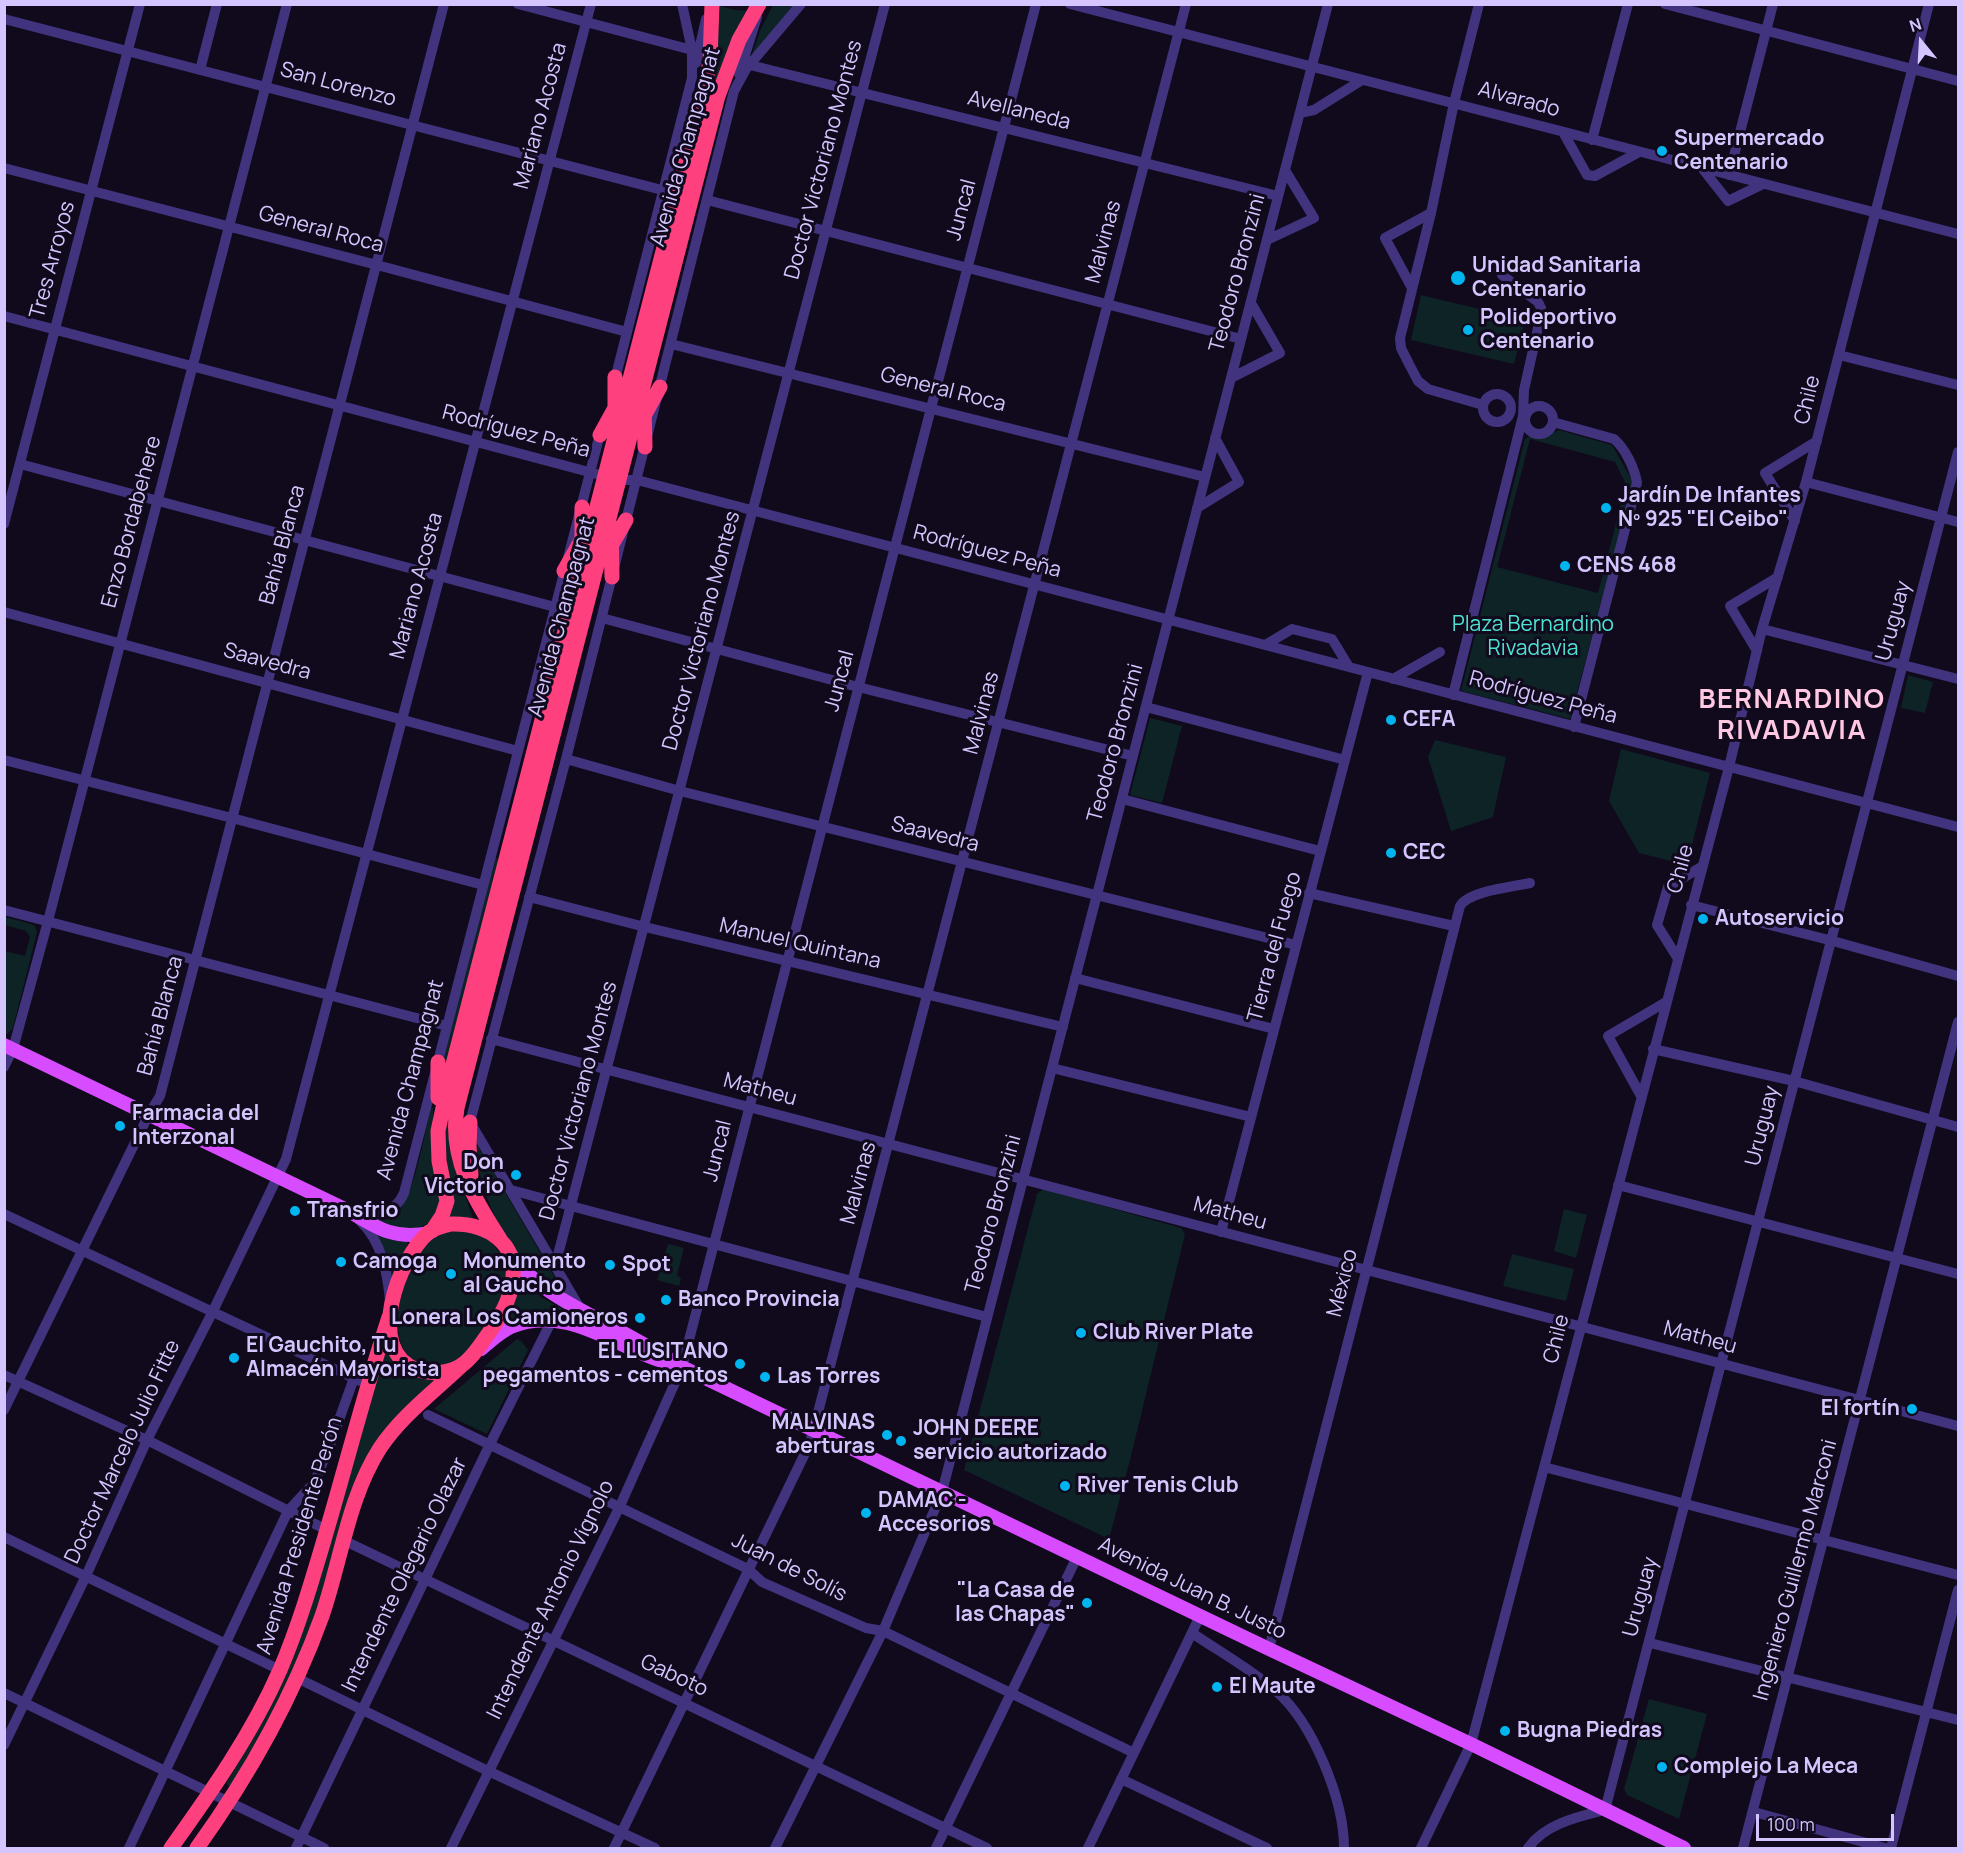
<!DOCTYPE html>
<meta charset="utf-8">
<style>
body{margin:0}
#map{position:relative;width:1963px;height:1853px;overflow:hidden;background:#100a1c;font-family:Manrope,sans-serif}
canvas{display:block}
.frame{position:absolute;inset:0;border:6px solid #d5c5ff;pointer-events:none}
.north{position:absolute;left:1891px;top:12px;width:60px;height:60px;-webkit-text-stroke:4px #100a1c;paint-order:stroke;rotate:342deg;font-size:16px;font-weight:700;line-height:24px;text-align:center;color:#d5c5ff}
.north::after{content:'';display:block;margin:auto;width:21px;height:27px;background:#d5c5ff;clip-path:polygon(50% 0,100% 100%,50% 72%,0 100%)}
.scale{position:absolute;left:1756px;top:1814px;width:138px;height:27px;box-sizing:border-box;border:3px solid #d5c5ff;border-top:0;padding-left:8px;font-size:18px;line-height:21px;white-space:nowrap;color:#d5c5ff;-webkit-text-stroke:4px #100a1c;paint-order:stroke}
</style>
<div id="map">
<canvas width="1963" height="1853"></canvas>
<div class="frame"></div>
<div class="north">N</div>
<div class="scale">100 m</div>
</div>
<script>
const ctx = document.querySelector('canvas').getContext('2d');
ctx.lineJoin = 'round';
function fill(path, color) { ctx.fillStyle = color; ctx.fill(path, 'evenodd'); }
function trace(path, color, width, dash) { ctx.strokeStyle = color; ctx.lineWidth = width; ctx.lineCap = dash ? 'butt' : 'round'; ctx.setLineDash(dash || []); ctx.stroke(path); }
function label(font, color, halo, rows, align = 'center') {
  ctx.font = font + ' Manrope,sans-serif'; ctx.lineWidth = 6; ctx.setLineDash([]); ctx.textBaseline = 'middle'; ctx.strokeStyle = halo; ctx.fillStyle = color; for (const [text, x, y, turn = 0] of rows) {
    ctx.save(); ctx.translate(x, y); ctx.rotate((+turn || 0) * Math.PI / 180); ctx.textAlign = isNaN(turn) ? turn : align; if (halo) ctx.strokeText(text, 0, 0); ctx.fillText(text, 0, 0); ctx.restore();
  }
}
fill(new Path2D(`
 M717 5 735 10 749 11 616 469Z
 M773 5H795L751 57 760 31Z
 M1421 295 1525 320 1514 364 1411 340Z
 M1559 430 1612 445 1633 482 1570 719 1461 691 1525 439 1530 436 1542 438ZM1530 439 1615 462 1626 484 1598 593 1497 567Z
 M1908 675 1933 682 1925 713 1901 708Z
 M1150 718 1182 726 1162 803 1130 795Z
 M1435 740 1506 757 1493 817 1451 831 1428 757Z
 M1621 749 1710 773 1687 865 1639 853 1609 801Z
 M495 858 500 860 442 1081 444 1058Z
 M5 917 31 924 35 926 37 932 13 1028 7 1034H4L5 951 25 956 30 937 26 931 5 925Z
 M460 1073 454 1162 473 1219 444 1220 443 1133Z
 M431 1107 433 1108V1137L442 1194 434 1219C410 1237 395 1227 370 1218 379 1218 389 1218 397 1212 414 1198 425 1131 431 1107Z
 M474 1139 559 1285 560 1290C509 1261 478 1196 474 1139Z
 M1043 1189 1181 1228 1185 1234 1130 1460 1109 1539 964 1470 1037 1194Z
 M1564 1209 1587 1215 1576 1258 1554 1251Z
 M373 1229 408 1242 393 1286 386 1253Z
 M453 1230C460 1231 469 1231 476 1233 498 1241 510 1267 505 1289 502 1305 490 1320 481 1333 474 1342 464 1358 453 1363 439 1369 416 1368 407 1355 387 1326 403 1278 421 1252 424 1248 427 1241 432 1238 438 1234 447 1232 453 1230Z
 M668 1244 684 1248 677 1275 681 1279 679 1286 657 1280Z
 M1512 1254 1574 1269 1566 1301 1503 1286Z
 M518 1278 542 1298 579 1317 541 1313 508 1320Z
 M517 1339 521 1341 528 1350 487 1434 434 1409Z
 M384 1344 422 1378 438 1380 393 1424 330 1576 292 1678 230 1787 228 1786 227 1782 245 1752 271 1695Z
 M1649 1699 1707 1714 1679 1819 1627 1795 1624 1789Z`), '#0d2326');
trace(new Path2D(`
 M518 4 692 50
 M1070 4 1958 234
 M1479 4 1454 103 1431 213 1400 338 1401 348 1409 364 1418 381 1428 389 1483 405
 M1665 4 1958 81
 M4 19 662 190
 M696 63 706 19
 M750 65 1278 196
 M200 70 217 4
 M739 74 757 17
 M1300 113 1314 110 1362 80
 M1563 132 1587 175 1595 176 1639 152
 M1592 140 1628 4
 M4 168 377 265 627 332
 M1702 168 1728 201 1763 184
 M1729 175 1773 4
 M707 200 1241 339
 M1267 240 1314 218 1285 170
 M1412 288 1385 238 1431 213
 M4 316 619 480H637L1958 827
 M671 344 1205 477
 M1839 355 1958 385
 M1231 378 1280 353 1251 303
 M614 383 692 78V50L682 4
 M1483 408a14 14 0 1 1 28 0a14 14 0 1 1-28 0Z
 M1525 420a14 14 0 1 1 28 0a14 14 0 1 1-28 0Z
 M1553 422 1614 439C1625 448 1635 469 1637 483L1574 727
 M20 464 555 607
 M1806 482 1958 522
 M1197 508 1239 482 1215 438
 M1795 521 1765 473 1817 441
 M4 524 140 4
 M4 612 518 751
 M602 618 858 687 1133 756
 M1762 629 1958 679
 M1265 645 1292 629 1332 639 1349 667
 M1757 651 1730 606 1778 577
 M1393 679 1440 652
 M1453 695 1523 416 1524 390 1540 319 1541 308 1538 302 1502 275
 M1146 707 1345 760
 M566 759 680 791 1296 945
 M4 760 232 818 483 885
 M1122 799 1320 851
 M1309 893 1454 926
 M529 897 645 927 1063 1027
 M1691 905 1833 941 1958 976
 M4 910 447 1026
 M1677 957 1657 925 1668 887 1701 867
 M1075 978 1274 1029
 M491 1039 1958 1426
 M1653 1049 1794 1081 1958 1127
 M4 1067 13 1049 48 921 287 4
 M1052 1068 1251 1117
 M1641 1096 1608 1036 1666 1002
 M1618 1185 1958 1274
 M511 1190 987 1317
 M352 1211C373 1215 395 1215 404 1193L601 430
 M4 1214 360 1381
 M360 1221C382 1242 387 1271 390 1300
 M1221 1232 1368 672
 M555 1266 885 4
 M581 1310 470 1122 566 759 734 91 746 69 801 4
 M4 1375 147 1440 327 1530
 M4 1410 149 1114 160 1096 444 4
 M428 1415 748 1569 762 1582 866 1628 883 1631 1134 1753
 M1544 1467 1958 1575
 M4 1537 280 1670
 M345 1541 987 1848
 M1192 1633C1220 1652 1251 1669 1276 1691 1313 1723 1344 1800 1344 1848
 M1650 1643 1958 1720
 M1269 1649 1460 906C1469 891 1512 887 1530 883
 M297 1678 488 1771 655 1848
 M4 1693 324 1848
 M4 1745 86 1576 147 1440 213 1311 286 1159 591 4
 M1121 1779 1267 1848
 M1754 1812 1885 1848
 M129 1848 288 1511 314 1483 329 1448 354 1378
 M296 1848 490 1444 552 1320
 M451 1848 620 1506 682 1367 1036 4
 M614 1848 810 1443 1186 4
 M775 1848 883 1631 942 1492 1328 4
 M936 1848 1077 1557
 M1088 1848 1200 1616
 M1421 1848 1471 1744 1729 767 1762 629 1806 482 1929 4
 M1528 1848C1545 1824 1577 1817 1605 1810L1958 452
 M1743 1848 1958 1022
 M1891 1848 1958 1590`), '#41337e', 10);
trace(new Path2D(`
 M4 1045 349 1211C377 1228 394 1240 429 1233
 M509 1253C534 1287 569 1304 605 1323 631 1337 657 1351 682 1367L1269 1649 1471 1744 1684 1848
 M481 1349C491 1341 500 1332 511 1327 567 1303 617 1349 668 1363`), '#d74cff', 14);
trace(new Path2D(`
 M644 405 645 447
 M615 410V377
 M644 416 660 387
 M600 435 616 406
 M611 526 612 577
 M582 540V507
 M611 546 626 520
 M564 571 582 539
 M438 1098V1062
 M470 1122 469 1147 471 1175
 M451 1224C487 1223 520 1243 512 1284 509 1303 498 1321 486 1337 480 1346 472 1358 462 1365 450 1373 432 1375 418 1370 364 1352 398 1258 429 1232 435 1228 443 1226 451 1224Z
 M432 1231 442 1216 447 1201 439 1161 438 1131 449 1080 703 96 710 61 712 4
 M500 1239C474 1199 449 1158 457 1108L718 96 739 40 759 4
 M171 1848C211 1792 252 1734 280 1670 298 1628 311 1584 324 1540 346 1466 365 1390 389 1317
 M197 1848C248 1777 292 1699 322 1616 341 1561 348 1498 380 1448 402 1415 435 1391 463 1364`), '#ff407f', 15);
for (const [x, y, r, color] of [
 [1662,151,6,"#00b4f0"],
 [1458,278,8,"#00b4f0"],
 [1468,330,6,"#00b4f0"],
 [1606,508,6,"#00b4f0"],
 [1565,566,6,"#00b4f0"],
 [1391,720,6,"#00b4f0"],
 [1391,853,6,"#00b4f0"],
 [1703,919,6,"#00b4f0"],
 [120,1126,6,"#00b4f0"],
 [516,1175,6,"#00b4f0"],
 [295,1211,6,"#00b4f0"],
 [341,1262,6,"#00b4f0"],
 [610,1265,6,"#00b4f0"],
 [451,1274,6,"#00b4f0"],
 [666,1300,6,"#00b4f0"],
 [640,1318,6,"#00b4f0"],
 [1081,1333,6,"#00b4f0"],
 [234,1358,6,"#00b4f0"],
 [740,1364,6,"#00b4f0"],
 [765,1377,6,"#00b4f0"],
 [1912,1409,6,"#00b4f0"],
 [887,1435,6,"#00b4f0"],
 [901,1441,6,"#00b4f0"],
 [1065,1486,6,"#00b4f0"],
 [866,1513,6,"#00b4f0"],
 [1087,1603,6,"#00b4f0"],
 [1217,1687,6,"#00b4f0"],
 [1505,1731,6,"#00b4f0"],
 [1662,1767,6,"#00b4f0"]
]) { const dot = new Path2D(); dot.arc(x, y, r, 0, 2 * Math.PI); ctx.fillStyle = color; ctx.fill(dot); trace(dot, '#100a1c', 2); }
label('21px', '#d5c5ff', '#100a1c', [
 ["San Lorenzo",338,85,15],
 ["Alvarado",1519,100,15],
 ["Avellaneda",1019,111,14],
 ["Mariano Acosta",541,116,-75],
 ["Avenida Champagnat",686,147,-74],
 ["Doctor Victoriano Montes",824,160,-75],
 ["Juncal",962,210,-75],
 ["General Roca",321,230,15],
 ["Malvinas",1104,242,-75],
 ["Tres Arroyos",53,260,-75],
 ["Teodoro Bronzini",1238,273,-75],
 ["General Roca",943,390,14],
 ["Chile",1808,400,-76],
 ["Rodríguez Peña",516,432,15],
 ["Enzo Bordabehere",132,522,-75],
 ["Bahía Blanca",283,545,-75],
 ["Rodríguez Peña",987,552,15],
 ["Mariano Acosta",417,586,-75],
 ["Avenida Champagnat",562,617,-75],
 ["Uruguay",1894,621,-75],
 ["Doctor Victoriano Montes",702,631,-75],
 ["Saavedra",267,662,15],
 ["Juncal",840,681,-75],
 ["Rodríguez Peña",1543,698,15],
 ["Malvinas",982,713,-75],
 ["Teodoro Bronzini",1116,743,-75],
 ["Saavedra",935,835,14],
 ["Chile",1681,869,-75],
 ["Manuel Quintana",800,944,13],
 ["Tierra del Fuego",1275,947,-75],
 ["Bahía Blanca",161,1016,-75],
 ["Avenida Champagnat",411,1080,-75],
 ["Matheu",760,1090,15],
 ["Doctor Victoriano Montes",579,1101,-75],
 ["Uruguay",1763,1126,-76],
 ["Juncal",718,1151,-76],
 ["Malvinas",859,1183,-75],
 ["Teodoro Bronzini",994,1214,-75],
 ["Matheu",1230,1214,15],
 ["México",1343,1283,-76],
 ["Matheu",1700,1338,15],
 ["Chile",1557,1339,-76],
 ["Doctor Marcelo Julio Fitte",123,1452,-65],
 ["Avenida Presidente Perón",300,1536,-73],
 ["Juan de Solís",789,1568,27],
 ["Ingeniero Guillermo Marconi",1796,1570,-75],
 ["Intendente Olegario Olazar",405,1575,-64],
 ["Avenida Juan B. Justo",1192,1589,26],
 ["Uruguay",1641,1597,-75],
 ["Intendente Antonio Vignolo",551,1600,-64],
 ["Gaboto",674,1676,25]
]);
label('bold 21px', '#d5c5ff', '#100a1c', [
 ["Supermercado",1674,139],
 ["Centenario",1674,163],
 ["Unidad Sanitaria",1472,266],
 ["Centenario",1472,290],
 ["Polideportivo",1480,318],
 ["Centenario",1480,342],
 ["Jardín De Infantes",1618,496],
 ["Nº 925 \"El Ceibo\"",1618,520],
 ["CENS 468",1577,566],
 ["CEFA",1403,720],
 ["CEC",1403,853],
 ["Autoservicio",1715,919],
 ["Farmacia del",132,1114],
 ["Interzonal",132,1138],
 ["Don",504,1163,"right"],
 ["Victorio",504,1187,"right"],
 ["Transfrio",307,1211],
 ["Camoga",353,1262],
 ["Monumento",463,1262],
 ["al Gaucho",463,1286],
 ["Spot",622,1265],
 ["Banco Provincia",678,1300],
 ["Lonera Los Camioneros",628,1318,"right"],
 ["Club River Plate",1093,1333],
 ["El Gauchito, Tu",246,1346],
 ["Almacén Mayorista",246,1370],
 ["EL LUSITANO",728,1352,"right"],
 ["pegamentos - cementos",728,1376,"right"],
 ["Las Torres",777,1377],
 ["El fortín",1900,1409,"right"],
 ["MALVINAS",875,1423,"right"],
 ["aberturas",875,1447,"right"],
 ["JOHN DEERE",913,1429],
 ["servicio autorizado",913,1453],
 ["River Tenis Club",1077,1486],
 ["DAMAC -",878,1501],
 ["Accesorios",878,1525],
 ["\"La Casa de",1075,1591,"right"],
 ["las Chapas\"",1075,1615,"right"],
 ["El Maute",1229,1687],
 ["Bugna Piedras",1517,1731],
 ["Complejo La Meca",1674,1767]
], 'left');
label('21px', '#4de3d4', '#100a1c', [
 ["Plaza Bernardino",1533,625],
 ["Rivadavia",1533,649]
]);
ctx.letterSpacing = '1.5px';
label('bold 27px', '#ffc7e2', '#100a1c', [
 ["BERNARDINO",1792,700],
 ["RIVADAVIA",1792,731]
]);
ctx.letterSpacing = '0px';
</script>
